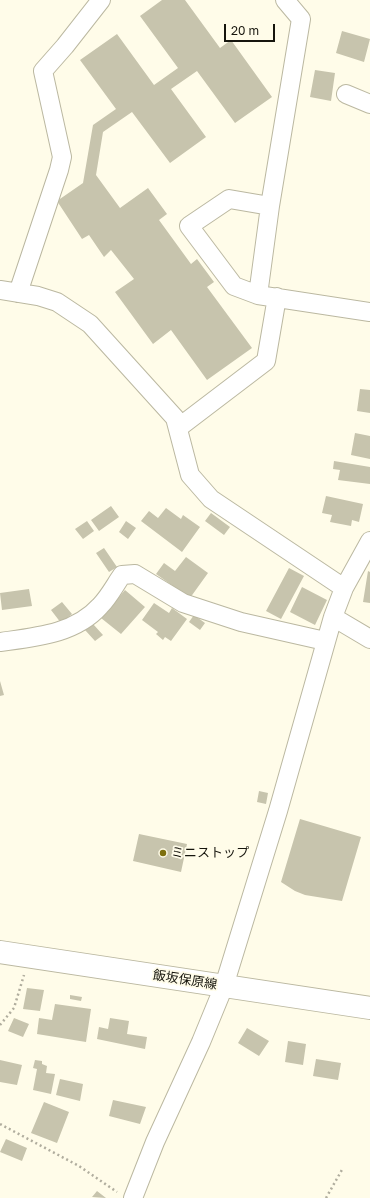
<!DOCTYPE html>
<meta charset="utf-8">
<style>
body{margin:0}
#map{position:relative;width:370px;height:1198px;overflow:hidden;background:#fffce9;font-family:"Golos Text",sans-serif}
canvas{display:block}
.scale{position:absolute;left:224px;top:24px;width:51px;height:18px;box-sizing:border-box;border:2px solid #16150d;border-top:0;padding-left:5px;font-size:12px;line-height:14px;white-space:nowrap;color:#16150d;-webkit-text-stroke:3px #fffce9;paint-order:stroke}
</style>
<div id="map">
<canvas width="370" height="1198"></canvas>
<div class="scale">20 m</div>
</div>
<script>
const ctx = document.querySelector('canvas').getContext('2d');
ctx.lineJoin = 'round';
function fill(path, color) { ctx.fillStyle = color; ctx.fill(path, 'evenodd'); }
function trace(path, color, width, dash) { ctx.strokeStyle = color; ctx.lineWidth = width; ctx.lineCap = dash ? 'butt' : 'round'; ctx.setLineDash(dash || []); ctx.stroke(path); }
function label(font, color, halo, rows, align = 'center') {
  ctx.font = font + ' "Golos Text","Noto Sans JP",sans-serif'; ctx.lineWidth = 3.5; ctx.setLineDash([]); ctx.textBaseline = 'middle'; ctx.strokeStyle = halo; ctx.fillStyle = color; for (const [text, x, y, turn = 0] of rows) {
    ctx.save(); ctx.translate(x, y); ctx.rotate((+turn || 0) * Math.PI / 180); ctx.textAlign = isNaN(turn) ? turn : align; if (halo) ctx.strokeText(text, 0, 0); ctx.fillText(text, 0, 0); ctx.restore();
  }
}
fill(new Path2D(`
 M162 0H185L220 48 231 40 272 97 235 123 197 71 171 89 206 137 170 163 132 112 103 132 96 175 120 208 148 188 167 214 159 220 191 264 197 259 214 282 207 287 252 348 207 380 171 330 153 344 115 292 134 279 111 250 104 257 89 235 82 239 57 201 83 183 93 125 116 109 80 60 117 34 154 85 178 68 140 16Z
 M342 31 370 39 364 62 336 53Z
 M315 70 335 73 331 101 310 97Z
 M360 389 370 390V413L357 411Z
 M355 433 370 436V459L351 455Z
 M334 461 370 467V484L338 480 340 470 333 469Z
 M326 496 363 504 359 522 352 520 351 526 330 522 332 515 322 513Z
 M111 506 119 517 99 531 91 520Z
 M166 508 181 519 183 515 200 527 182 552 141 521 149 511 158 518Z
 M211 513 230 527 224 535 205 521Z
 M87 521 94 531 83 539 75 529Z
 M126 521 136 528 128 539 119 532Z
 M104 548 117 567 109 572 96 553Z
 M186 557 208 573 190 598 156 574 164 563 175 571Z
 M289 568 304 576 281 619 266 611Z
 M368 571 370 572V603L363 602Z
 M302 587 327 600 315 625 290 612Z
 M29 589 32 606 2 610 0 593Z
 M125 590 145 607 121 634 101 618Z
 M62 602 72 614 61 623 51 610Z
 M154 603 169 613 172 608 187 619 171 641 165 637 163 640 156 634 158 632 142 620Z
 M194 615 205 623 200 630 189 622Z
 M93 624 103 635 95 641 85 630Z
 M0 681 4 695 0 696Z
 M259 791 268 793 266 804 257 802Z
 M300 819 361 837 342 901 305 895 295 891 281 882Z
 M139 834 187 844 181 872 133 861Z
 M27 988 44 990 40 1011 23 1009Z
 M70 995 82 997 81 1001 70 999Z
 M55 1004 91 1009 86 1042 37 1034 39 1018 52 1020Z
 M14 1018 29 1024 23 1037 8 1031Z
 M110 1018 129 1021 127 1034 147 1037 145 1049 97 1039 99 1027 108 1029Z
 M247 1028 269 1041 259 1056 238 1043Z
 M288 1041 306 1044 303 1065 285 1062Z
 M316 1059 341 1063 338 1080 313 1076Z
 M0 1060 22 1065 17 1085 0 1082Z
 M35 1060 42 1061V1064L47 1066 46 1073 55 1074 51 1094 33 1090 37 1069 33 1068Z
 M60 1079 83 1084 80 1101 56 1095Z
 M113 1100 146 1107 140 1124 109 1116Z
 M44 1102 69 1112 57 1143 31 1133Z
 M6 1139 27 1148 22 1161 0 1152Z
 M97 1191 106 1198 92 1197Z`), '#c7c4ad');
const minor = new Path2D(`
 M346 94 370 104
 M270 206 229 199 189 226 234 286 258 295 370 312
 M0 290 38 296 57 302 90 324 175 418 190 475 211 499 344 588
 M18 293 59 170 62 157 43 71 65 46 101 0
 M258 295 270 206 301 19 285 0
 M178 428 266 361 277 297
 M333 617 370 639
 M0 642C36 637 75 634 100 606 109 597 115 585 122 575L135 574 183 603 241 622 325 641
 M133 1198 155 1142 201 1042 224 986 278 811 333 617 344 588 370 541`);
const major = new Path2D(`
 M0 952 370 1008`);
trace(minor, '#bbb8a1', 20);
trace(major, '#bbb8a1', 24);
trace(new Path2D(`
 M0 1025 14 1008 24 975
 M0 1124 79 1166 117 1192
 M326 1198 343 1168`), '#b0ad9e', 2.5, [2, 3]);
trace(minor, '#fff', 18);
trace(major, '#fff', 22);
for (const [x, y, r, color] of [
 [163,853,4,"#7e700f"]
]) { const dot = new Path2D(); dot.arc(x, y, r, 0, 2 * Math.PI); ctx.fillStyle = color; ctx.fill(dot); trace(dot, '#fffce9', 1.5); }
label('13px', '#16150d', '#fffce9', [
 ["ミニストップ",171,853]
], 'left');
label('13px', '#16150d', '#fffce9', [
 ["飯坂保原線",185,980,9]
]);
</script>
